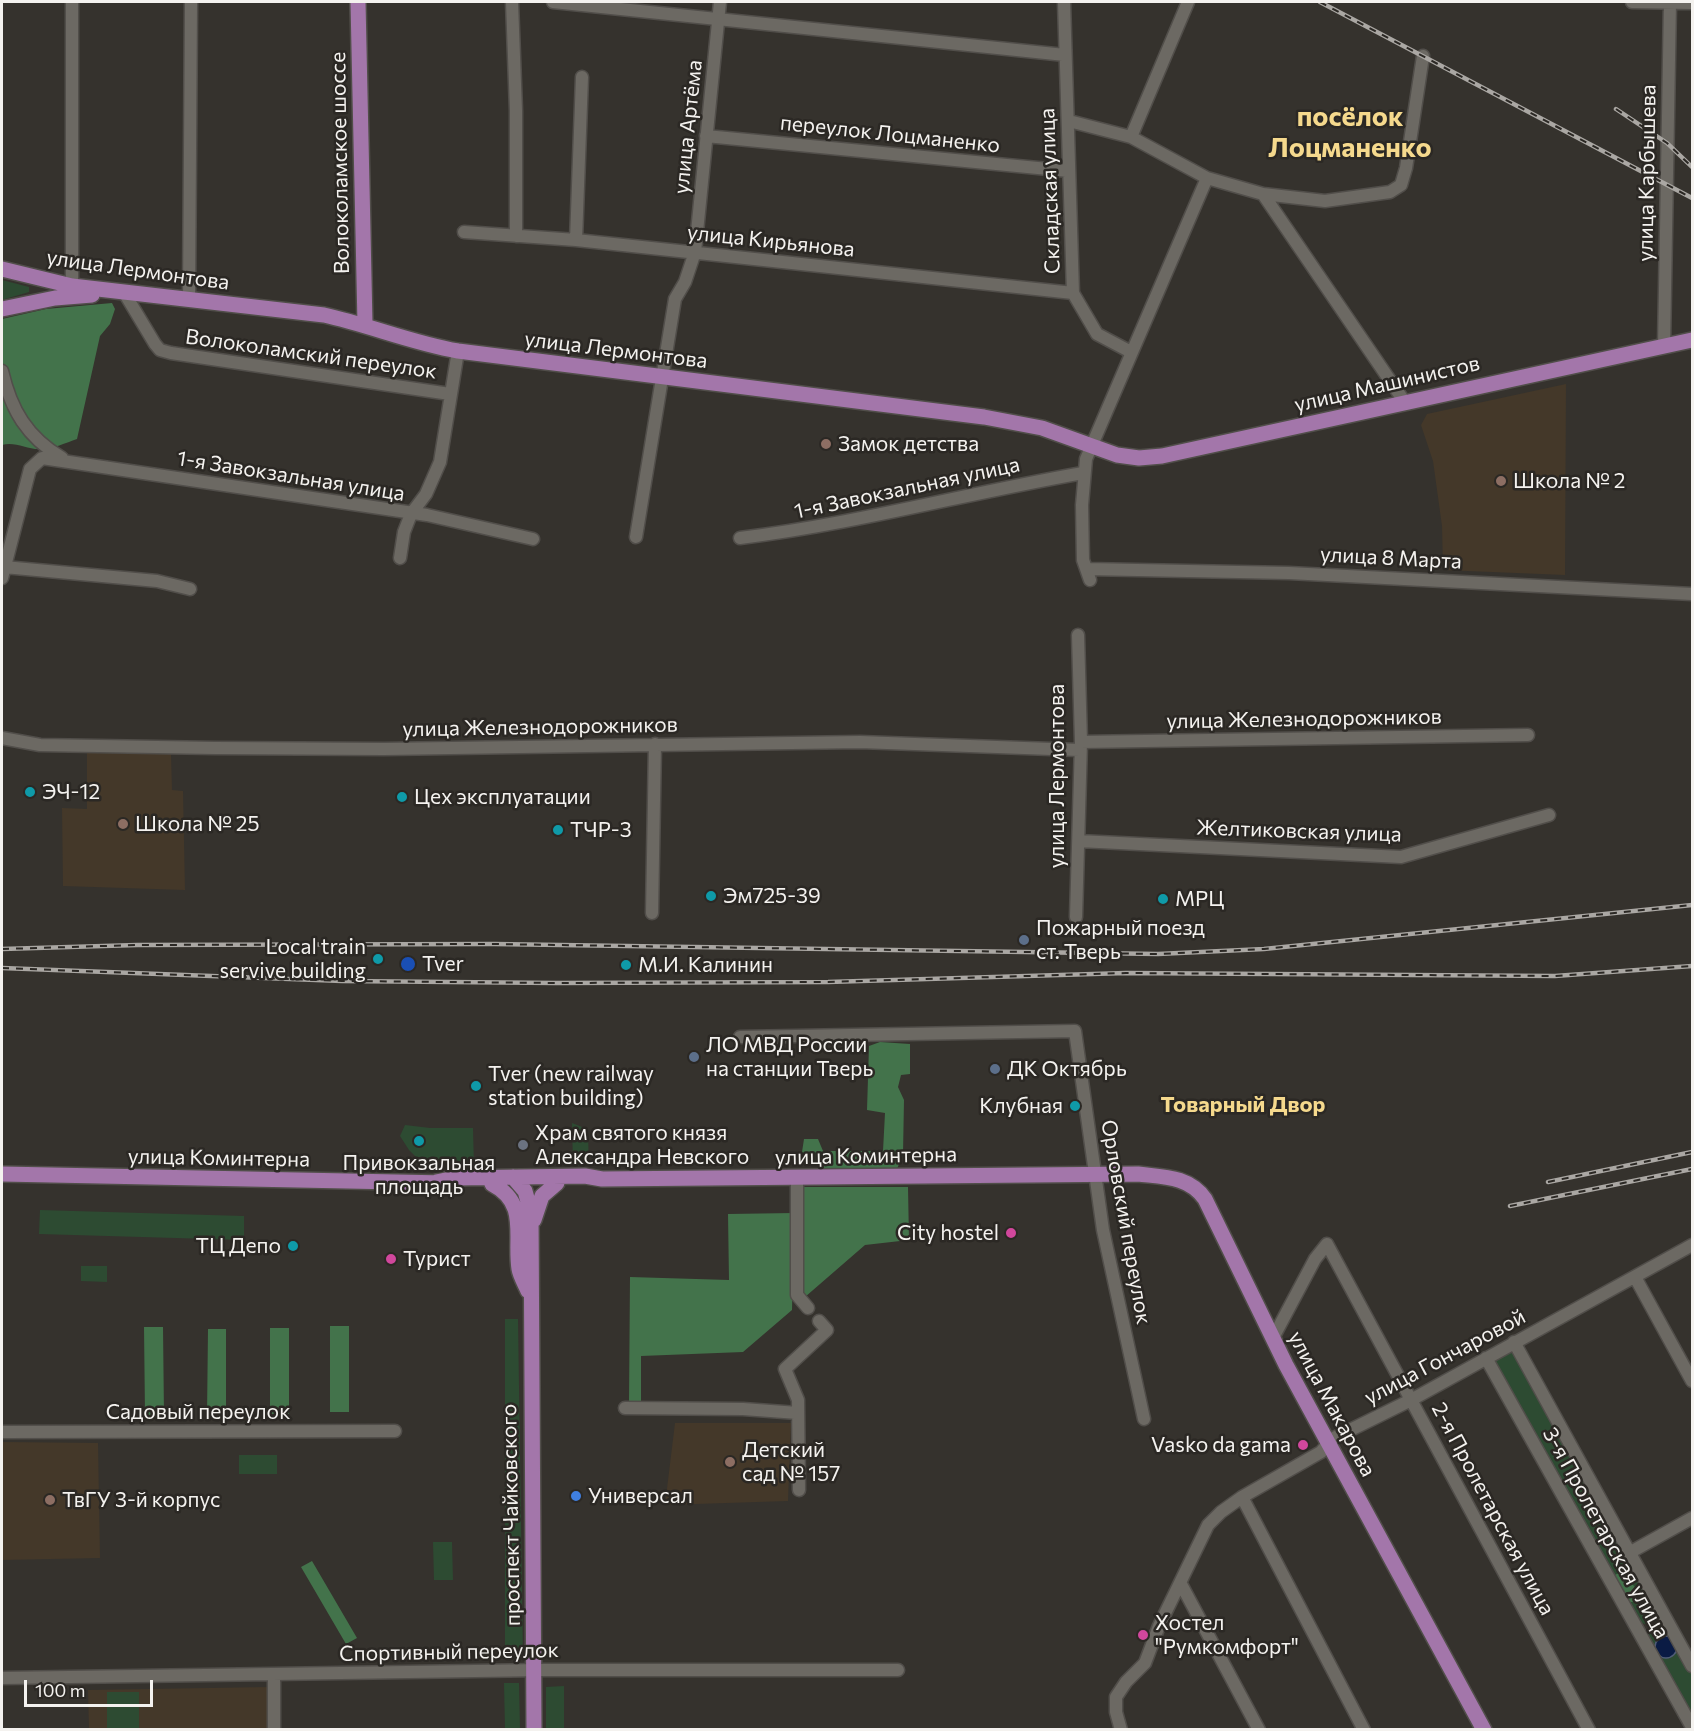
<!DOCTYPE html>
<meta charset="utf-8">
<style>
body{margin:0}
#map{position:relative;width:1694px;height:1731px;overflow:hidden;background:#35322d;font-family:Commissioner,sans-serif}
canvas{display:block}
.frame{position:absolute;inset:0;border:3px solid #f4f2ef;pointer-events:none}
.scale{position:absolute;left:24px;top:1680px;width:129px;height:27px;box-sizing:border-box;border:3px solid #f4f2ef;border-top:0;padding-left:8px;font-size:18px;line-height:21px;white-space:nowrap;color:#f4f2ef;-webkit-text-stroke:4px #2b2824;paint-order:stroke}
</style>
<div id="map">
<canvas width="1694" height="1731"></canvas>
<div class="frame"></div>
<div class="scale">100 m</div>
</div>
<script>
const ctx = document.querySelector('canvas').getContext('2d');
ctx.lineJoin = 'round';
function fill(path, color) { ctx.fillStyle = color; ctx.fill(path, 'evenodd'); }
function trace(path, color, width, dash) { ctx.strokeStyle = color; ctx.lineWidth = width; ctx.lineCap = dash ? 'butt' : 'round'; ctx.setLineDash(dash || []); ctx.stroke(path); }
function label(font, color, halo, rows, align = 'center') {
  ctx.font = font + ' Commissioner,sans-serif'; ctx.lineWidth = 5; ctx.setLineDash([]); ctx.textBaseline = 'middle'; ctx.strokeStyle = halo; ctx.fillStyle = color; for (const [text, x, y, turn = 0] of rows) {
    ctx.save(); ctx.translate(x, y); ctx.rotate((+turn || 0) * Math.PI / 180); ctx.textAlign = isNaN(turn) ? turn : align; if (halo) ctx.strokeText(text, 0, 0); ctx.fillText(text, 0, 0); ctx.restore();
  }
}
fill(new Path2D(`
 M1566 384 1565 575 1443 570 1442 526 1433 461 1421 425 1427 414Z
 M87 753 171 754 172 790 183 791 185 890 63 886 62 808 87 809Z
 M675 1423H791L788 1501 665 1505Z
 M2 1442 98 1443 100 1558 2 1560Z
 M270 1687V1729H89L88 1690Z`), '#443829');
fill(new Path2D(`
 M2 280 29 287V292L2 300Z
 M572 1123 582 1127 588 1135 589 1165 573 1166Z
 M405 1125 430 1128H473L474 1166H425L409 1150 400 1136Z
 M40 1210 244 1216V1240L39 1234Z
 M81 1266H107V1282L81 1281Z
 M505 1319H518L523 1658 505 1657Z
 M1512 1351 1660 1614 1648 1625 1639 1622 1497 1369 1495 1359Z
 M239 1455H277V1474H239Z
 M433 1542H452L453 1580H434Z
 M1655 1621 1665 1623 1692 1673V1722L1643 1635Z
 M504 1683H519L520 1729H505Z
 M564 1686V1729H546V1687Z
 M107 1692H139V1729H107Z`), '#2d4b32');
fill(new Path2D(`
 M112 303 115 309 110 324 100 336 77 439C65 443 51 450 39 449 26 449 14 441 2 445V319L46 309Z
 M880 1042 910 1044V1074L901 1075 898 1087 904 1100 903 1154 897 1169H826L802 1152 804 1139H818L823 1151H883L885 1113 867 1110 869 1046Z
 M804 1187H908L909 1240 865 1245 805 1297 799 1287Z
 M794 1213 792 1310 743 1352 641 1356V1403L629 1404 630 1277 729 1280 728 1214Z
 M330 1326H349V1412H330Z
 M144 1327H163L164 1415H145Z
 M270 1328H289V1414H270Z
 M208 1329H226V1416H207Z
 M312 1561 357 1638 346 1644 301 1567Z
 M1622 1571H1627L1630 1582 1638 1590 1639 1602H1630C1626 1599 1616 1580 1615 1575Z`), '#43734b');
const water = new Path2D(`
 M1655 1647a11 11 0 1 1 22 0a11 11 0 1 1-22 0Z`);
fill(water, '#0a1b44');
trace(water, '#505c77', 1.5);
const minor = new Path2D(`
 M72 2V286
 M512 2 516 111V236
 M553 2 1065 55
 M1064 2 1073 293 1097 334 1131 352
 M1632 2 1692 3
 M1069 121 1131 137 1207 178 1263 194 1325 201 1390 192 1401 185 1406 168 1423 56
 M706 136 1069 171
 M1131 137 1188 2
 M1263 194 1404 401
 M464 232 576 240 1073 293
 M576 240 582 77
 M125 294 155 344 160 350 171 353 450 394
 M189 298 191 2
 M1664 346 1670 2
 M2 371C11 410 27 437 62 458
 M636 537 675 299 685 282 695 252 720 2
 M740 538C855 524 968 493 1083 473
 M400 558 404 532 411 514 426 494 440 462 458 351
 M4 567 157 581 190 589
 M1087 569 1289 573 1692 594
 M2 578 30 469 42 458 427 515 533 539
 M1090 580 1083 560 1082 505 1086 459 1207 178
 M2 738 40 745 215 748 384 749 860 742 1079 750
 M1081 742 1528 735
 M1079 841 1401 857 1549 815
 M652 913 655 744
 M1076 917 1081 742 1078 635
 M740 1037 1075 1031 1103 1230 1144 1419
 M797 1179V1295L808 1308
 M1635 1277 1692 1381
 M1273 1338 1315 1259 1327 1244 1589 1730
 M1514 1342 1692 1666
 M1486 1358 1692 1727
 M625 1408 743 1409 798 1413
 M2 1432 395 1431
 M799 1490 798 1400 785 1369 827 1330 819 1321
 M1242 1497 1364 1730
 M1629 1553 1692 1518
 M1181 1584 1259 1730
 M274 1674V1730
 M2 1678 543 1670H898
 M1121 1730 1116 1712V1697L1126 1682 1145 1663 1159 1626 1208 1525 1221 1512 1242 1497 1321 1452 1332 1439 1411 1400 1692 1245`);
const major = new Path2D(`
 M358 2 365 324
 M2 269 72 286 324 315C369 325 412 343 458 351L984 417 1042 428 1117 455 1139 458 1162 456 1692 340
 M2 309 55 298 92 295
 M2 1174 446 1183
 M513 1177 525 1191 531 1212 534 1730
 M436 1182 455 1178 585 1176 602 1179 1138 1174C1163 1177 1189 1176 1205 1199L1286 1365 1484 1730
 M492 1184C529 1203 514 1236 519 1269 520 1276 525 1284 528 1291
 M534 1220 542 1196 557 1183`);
trace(minor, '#514e4a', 15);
trace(major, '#514e4a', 18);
trace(minor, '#6c6963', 12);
trace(major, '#a376aa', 15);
const rail = new Path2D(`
 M1320 2 1692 198
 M1616 109 1667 143 1692 167
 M2 949 137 945 494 944 1158 954 1264 949 1692 905
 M2 968 342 981 556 983 828 982 1126 973 1555 976 1692 966
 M1548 1182 1692 1152
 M1510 1206 1692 1169`);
trace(rail, '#aaa7a3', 4.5);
trace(rail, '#2b2824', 2, [7]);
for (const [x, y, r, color] of [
 [826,444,6,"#8d6e63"],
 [1501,481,6,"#8d6e63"],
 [30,792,6,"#0f9aa8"],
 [402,797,6,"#0f9aa8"],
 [123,824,6,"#8d6e63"],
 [558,830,6,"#0f9aa8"],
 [711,896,6,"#0f9aa8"],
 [1163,899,6,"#0f9aa8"],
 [1024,940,6,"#5c6f8a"],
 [378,959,6,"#0f9aa8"],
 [408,964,8,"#1a4fb4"],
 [626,965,6,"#0f9aa8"],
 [694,1057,6,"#5c6f8a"],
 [995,1069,6,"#5c6f8a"],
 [476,1086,6,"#0f9aa8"],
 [1075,1106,6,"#0f9aa8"],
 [419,1141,6,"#0f9aa8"],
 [523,1145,6,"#6b7280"],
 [1011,1233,6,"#d1479c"],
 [293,1246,6,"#0f9aa8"],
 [391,1259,6,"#d1479c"],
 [1303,1445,6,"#d1479c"],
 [730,1462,6,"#8d6e63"],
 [576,1496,6,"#3f7fe0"],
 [50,1500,6,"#8d6e63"],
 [1143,1635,6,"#d1479c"]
]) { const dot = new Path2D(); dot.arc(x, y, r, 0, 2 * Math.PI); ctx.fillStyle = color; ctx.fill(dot); trace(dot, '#2b2824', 2); }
label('21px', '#f4f2ef', '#2b2824', [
 ["улица Артёма",688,127,-84],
 ["переулок Лоцманенко",890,134,6],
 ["Волоколамское шоссе",340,163,-91],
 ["улица Карбышева",1647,173,-89],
 ["Складская улица",1050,191,-92],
 ["улица Кирьянова",771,241,6],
 ["улица Лермонтова",138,270,8],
 ["улица Лермонтова",616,350,7],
 ["Волоколамский переулок",311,354,8],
 ["улица Машинистов",1387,384,-13],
 ["1-я Завокзальная улица",291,476,9],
 ["1-я Завокзальная улица",907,488,-12],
 ["улица 8 Марта",1391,558,3],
 ["улица Железнодорожников",1304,719,-1],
 ["улица Железнодорожников",540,727,-1],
 ["улица Лермонтова",1057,776,-90],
 ["Желтиковская улица",1299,831,2],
 ["улица Коминтерна",866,1156,-1],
 ["улица Коминтерна",219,1158,1],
 ["Орловский переулок",1126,1222,80],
 ["улица Гончаровой",1445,1357,-28],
 ["улица Макарова",1332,1404,62],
 ["Садовый переулок",198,1412],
 ["2-я Пролетарская улица",1493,1509,62],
 ["проспект Чайковского",511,1515,-91],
 ["3-я Пролетарская улица",1606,1533,61],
 ["Спортивный переулок",449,1652,-1]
]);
label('21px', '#f4f2ef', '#2b2824', [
 ["Замок детства",838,444],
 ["Школа № 2",1513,481],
 ["ЭЧ-12",42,792],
 ["Цех эксплуатации",414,797],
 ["Школа № 25",135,824],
 ["ТЧР-3",570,830],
 ["Эм725-39",723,896],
 ["МРЦ",1175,899],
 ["Пожарный поезд",1036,928],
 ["ст. Тверь",1036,952],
 ["Local train",366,947,"right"],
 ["servive building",366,971,"right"],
 ["Tver",422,964],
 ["М.И. Калинин",638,965],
 ["ЛО МВД России",706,1045],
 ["на станции Тверь",706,1069],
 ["ДК Октябрь",1007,1069],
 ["Tver (new railway",488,1074],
 ["station building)",488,1098],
 ["Клубная",1063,1106,"right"],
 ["Храм святого князя",535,1133],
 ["Александра Невского",535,1157],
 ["Привокзальная",419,1163,"center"],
 ["площадь",419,1187,"center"],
 ["City hostel",999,1233,"right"],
 ["ТЦ Депо",281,1246,"right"],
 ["Турист",403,1259],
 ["Vasko da gama",1291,1445,"right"],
 ["Детский",742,1450],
 ["сад № 157",742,1474],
 ["Универсал",588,1496],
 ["ТвГУ 3-й корпус",62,1500],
 ["Хостел",1155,1623],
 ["\"Румкомфорт\"",1155,1647]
], 'left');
label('bold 22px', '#f5d98d', '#2b2824', [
 ["Товарный Двор",1243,1105]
]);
label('bold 27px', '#f5d98d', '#2b2824', [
 ["посёлок",1350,117],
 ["Лоцманенко",1350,148]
]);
</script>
